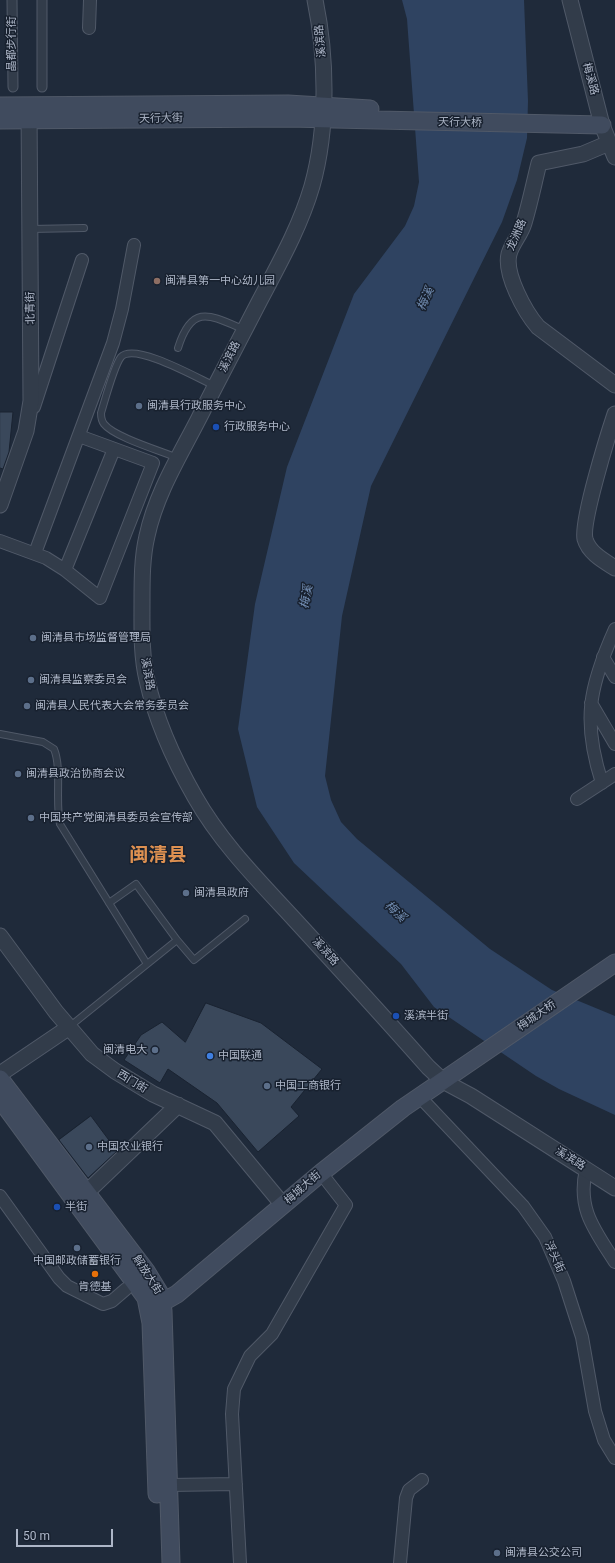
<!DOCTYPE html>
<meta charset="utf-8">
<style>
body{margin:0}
#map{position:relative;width:615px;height:1563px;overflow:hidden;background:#1f2a3a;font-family:Roboto,sans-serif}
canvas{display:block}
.scale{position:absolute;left:16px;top:1529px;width:97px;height:18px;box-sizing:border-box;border:2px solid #adb6c7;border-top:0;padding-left:5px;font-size:12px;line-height:14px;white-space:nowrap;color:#adb6c7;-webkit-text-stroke:3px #18212f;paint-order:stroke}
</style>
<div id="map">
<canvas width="615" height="1563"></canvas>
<div class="scale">50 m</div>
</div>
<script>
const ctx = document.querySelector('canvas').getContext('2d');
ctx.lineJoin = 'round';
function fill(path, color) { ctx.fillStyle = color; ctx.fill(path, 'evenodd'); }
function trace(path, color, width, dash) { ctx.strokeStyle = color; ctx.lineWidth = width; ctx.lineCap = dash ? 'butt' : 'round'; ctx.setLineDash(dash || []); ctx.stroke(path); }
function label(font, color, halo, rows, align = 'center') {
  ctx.font = font + ' Roboto,"Noto Sans SC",sans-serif'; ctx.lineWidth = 3; ctx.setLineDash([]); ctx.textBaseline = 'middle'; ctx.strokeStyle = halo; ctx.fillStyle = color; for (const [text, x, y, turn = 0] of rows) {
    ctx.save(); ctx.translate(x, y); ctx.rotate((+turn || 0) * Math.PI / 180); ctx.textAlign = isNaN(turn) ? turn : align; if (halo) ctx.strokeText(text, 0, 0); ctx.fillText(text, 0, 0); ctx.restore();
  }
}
fill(new Path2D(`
 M402 0H524L528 101 527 138 517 180 502 222 371 486 342 616 325 776 331 800 341 822 357 839 490 949 552 990 615 1016V1115L559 1089 536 1076 434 1007 401 964 294 863 257 807 238 729 255 604 287 467 354 294 405 226 414 206 419 182 407 19Z`), '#2f4361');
const building = new Path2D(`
 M0 412H13L9 452 3 469 0 468Z
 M206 1003 261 1023 322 1069 291 1107 299 1116 258 1152 217 1103 168 1069 160 1083 124 1060 141 1035 162 1022 185 1042Z
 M91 1116 117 1151 88 1178 59 1140Z`);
fill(building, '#3a485b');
trace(building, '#1a2331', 1);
const service = new Path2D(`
 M30 229 84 228
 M178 348C192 303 210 315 245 330
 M178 458C161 451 114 437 104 424 101 420 101 417 101 413 105 400 114 366 121 357 135 342 199 379 215 386
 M0 734 43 742 54 749C62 768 55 802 60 824L147 964
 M109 903 136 884 177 940
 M69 1027 177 940 194 960 245 919`);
const pedestrian = new Path2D(`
 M12 0 13 87
 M42 0V87`);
const minor = new Path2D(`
 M89 28 90 0
 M34 407 82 260
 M0 541 46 558 65 570 100 598 153 463 79 436
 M35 553 113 343 122 309 134 245
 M65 570 114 449
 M603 657 615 677
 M591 703 615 744
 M602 783C582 721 589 687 615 629
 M577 799 615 774
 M419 1096 523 1206 545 1237 564 1281 582 1337 595 1411 604 1440 615 1458
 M586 1169C577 1209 594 1229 615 1262
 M0 1196 59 1278 67 1286 103 1304 112 1301 126 1289
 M169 1485 236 1484
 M240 1563 232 1414 234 1389 250 1356 272 1334 346 1205 321 1173
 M400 1563 406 1498 409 1490 422 1480`);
const tertiary = new Path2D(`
 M315 0C327 58 328 129 312 186 300 227 279 264 259 302 239 341 218 380 198 420 179 457 156 494 147 536 142 557 142 580 142 602 142 628 141 655 147 680 156 721 175 762 195 797 221 843 259 881 294 919 339 968 384 1017 428 1067L443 1081 471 1096 615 1188
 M570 0 602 125 615 157
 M609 143 583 154 539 163C534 183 530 203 524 223 521 234 512 243 509 254 504 274 525 312 538 327L615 385
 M615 414C608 435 581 522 585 539 589 553 604 561 615 568
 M0 505 26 431 31 401 29 108
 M0 936 56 1012 92 1054 115 1071 153 1094 215 1123 283 1205
 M0 1074 68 1028
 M87 1192 178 1105`);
const secondary = new Path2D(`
 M0 106 288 104 370 109
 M0 120 289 118 602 125
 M0 1079 146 1271 160 1294 163 1311 171 1563
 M0 1099 146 1298 151 1323 157 1494
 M148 1304 163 1302 177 1294 321 1173 403 1108 615 963`);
trace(service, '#505968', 8);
trace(pedestrian, '#505968', 11);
trace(minor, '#505968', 14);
trace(tertiary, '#505968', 17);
trace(secondary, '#505968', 19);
trace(service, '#323c4a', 6);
trace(pedestrian, '#323c4a', 9);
trace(minor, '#323c4a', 12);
trace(tertiary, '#323c4a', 15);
trace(secondary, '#404b5e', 17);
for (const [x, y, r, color] of [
 [157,281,4,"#8d6e63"],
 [139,406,4,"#5c6f8a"],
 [216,427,4,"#1a4fb4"],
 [33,638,4,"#5c6f8a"],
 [31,680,4,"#5c6f8a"],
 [27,706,4,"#5c6f8a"],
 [18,774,4,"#5c6f8a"],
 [31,818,4,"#5c6f8a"],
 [186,893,4,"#5c6f8a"],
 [396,1016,4,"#1a4fb4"],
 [155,1050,4,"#5c6f8a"],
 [210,1056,4,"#3f7fe0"],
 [267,1086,4,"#5c6f8a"],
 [89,1147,4,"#5c6f8a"],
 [57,1207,4,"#1a4fb4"],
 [77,1248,4,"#5c6f8a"],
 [95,1274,4,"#e8710a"],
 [497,1553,4,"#5c6f8a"]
]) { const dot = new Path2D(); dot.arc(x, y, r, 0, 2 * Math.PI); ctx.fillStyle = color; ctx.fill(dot); trace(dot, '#18212f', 1.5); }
label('11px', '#adb6c7', '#18212f', [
 ["溪滨路",321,41,-95],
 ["晶都步行街",12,44,-90],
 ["梅溪路",590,79,75],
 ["天行大街",161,119,-1],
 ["天行大桥",460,123,1],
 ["龙洲路",517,235,-67],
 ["北青街",31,308,-91],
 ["溪滨路",230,357,-63],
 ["溪滨路",147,674,80],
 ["溪滨路",325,952,48],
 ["梅城大桥",537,1016,-35],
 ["西门街",132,1082,31],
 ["溪滨路",570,1159,32],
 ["梅城大街",303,1188,-41],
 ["浮头街",554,1257,66],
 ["解放大街",147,1275,57]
]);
label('11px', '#adb6c7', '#18212f', [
 ["闽清县第一中心幼儿园",165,281],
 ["闽清县行政服务中心",147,406],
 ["行政服务中心",224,427],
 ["闽清县市场监督管理局",41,638],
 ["闽清县监察委员会",39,680],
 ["闽清县人民代表大会常务委员会",35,706],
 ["闽清县政治协商会议",26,774],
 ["中国共产党闽清县委员会宣传部",39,818],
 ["闽清县政府",194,893],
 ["溪滨半街",404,1016],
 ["闽清电大",147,1050,"right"],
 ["中国联通",218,1056],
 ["中国工商银行",275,1086],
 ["中国农业银行",97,1147],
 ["半街",65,1207],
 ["中国邮政储蓄银行",77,1261,"center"],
 ["肯德基",95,1287,"center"],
 ["闽清县公交公司",505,1553]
], 'left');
label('italic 12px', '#728db2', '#18212f', [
 ["梅溪",426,299,-65],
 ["梅溪",307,597,-80],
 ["梅溪",395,912,43]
]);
label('bold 19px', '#dd9051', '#18212f', [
 ["闽清县",158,856]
]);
</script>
